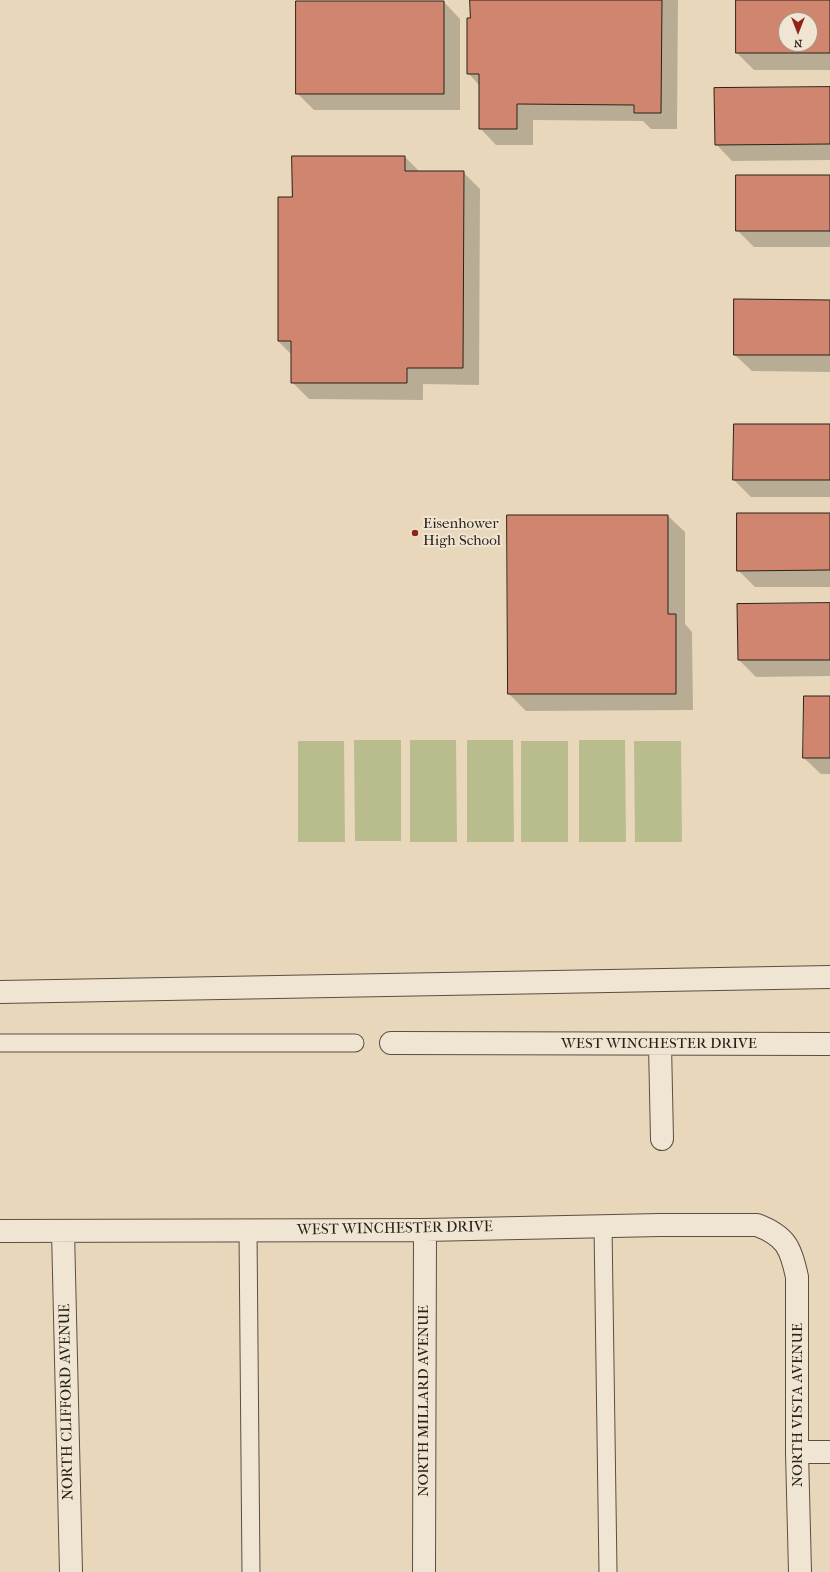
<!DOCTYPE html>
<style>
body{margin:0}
#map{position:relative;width:830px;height:1572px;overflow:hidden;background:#e8d7bb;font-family:"IM FELL French Canon",serif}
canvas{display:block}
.north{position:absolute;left:778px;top:12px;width:40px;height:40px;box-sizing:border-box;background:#f0e5d3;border:1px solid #a19789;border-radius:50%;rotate:180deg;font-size:11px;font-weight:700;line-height:16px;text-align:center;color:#2a2219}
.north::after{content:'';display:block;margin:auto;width:14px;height:18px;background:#8f2418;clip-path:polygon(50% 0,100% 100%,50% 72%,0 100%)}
</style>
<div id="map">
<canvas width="830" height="1572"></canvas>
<div class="north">N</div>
</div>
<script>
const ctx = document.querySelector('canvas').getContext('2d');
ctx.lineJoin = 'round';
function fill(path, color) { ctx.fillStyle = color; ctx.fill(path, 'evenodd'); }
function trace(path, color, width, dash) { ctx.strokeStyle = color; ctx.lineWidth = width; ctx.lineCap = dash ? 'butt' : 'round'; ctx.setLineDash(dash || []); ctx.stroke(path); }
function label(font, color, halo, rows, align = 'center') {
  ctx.font = font + ' "IM FELL French Canon",serif'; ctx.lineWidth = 4; ctx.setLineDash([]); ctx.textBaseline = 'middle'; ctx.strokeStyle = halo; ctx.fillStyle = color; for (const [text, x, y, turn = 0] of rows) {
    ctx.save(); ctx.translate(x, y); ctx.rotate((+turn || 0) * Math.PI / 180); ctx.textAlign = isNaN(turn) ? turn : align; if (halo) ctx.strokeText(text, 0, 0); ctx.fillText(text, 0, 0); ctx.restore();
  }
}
fill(new Path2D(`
 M354 740H401V841H355Z
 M410 740H456L457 842H410Z
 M467 740H513L514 842H467Z
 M579 740H625L626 842H579Z
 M298 741H344L345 842H298Z
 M521 741H568V842H521Z
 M634 741H681L682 842H635Z`), '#b9bd8e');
fill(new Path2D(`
 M471 0H678L677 129H651L643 121 533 120V145H496L480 128V86L468 73Z
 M737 0H830V70H754L737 53ZM786 20H810V44H786Z
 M444 2 460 19V110H314L297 93Z
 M830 88V160L732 161 716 144Z
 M405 157 420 172H463L480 189 479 385 423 384V400L309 399 292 382V355L278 341 293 198Z
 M830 176V247H754L737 230Z
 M830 301V372L752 371 735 355Z
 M830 425V497H751L734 480Z
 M830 514V587H755L738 570Z
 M668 516 685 532V624L692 632 693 710 526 711 509 694Z
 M830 604V676L756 677 739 660Z
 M830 697V774H821L804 758Z`), '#0003');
const building = new Path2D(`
 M470 0H662L661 113H634V105L517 104V129H479V74H467V18H470Z
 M736 0H830V53H736ZM786 20H810V44H786Z
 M296 1H444V94H296Z
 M830 87V144L715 145 714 88Z
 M292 156H405V171H464L463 368H407V383H291V341H278V197H292Z
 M736 175H830V231H736Z
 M734 299 830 300V355H734Z
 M734 424H830V480H733Z
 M737 513H830V570L737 571Z
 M507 515H668V614H676V694H508Z
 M830 603V660H738L737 604Z
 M804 696H830V758H803Z`);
fill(building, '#d0866e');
trace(building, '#2a2219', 1);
const lane = new Path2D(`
 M0 1043H355
 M603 1226 608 1572
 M248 1231 251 1572`);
const street = new Path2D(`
 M0 992 830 977
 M391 1043 830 1044
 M660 1045 662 1139
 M0 1231 425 1230 660 1225H757C786 1236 791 1248 797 1277V1452L800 1572
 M63 1231 71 1572
 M797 1452H830
 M424 1572 425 1230`);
trace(lane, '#5a4f42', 19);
trace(street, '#5a4f42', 24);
trace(lane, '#f0e5d3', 17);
trace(street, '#f0e5d3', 22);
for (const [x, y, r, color] of [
 [415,533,4,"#8f2418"]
]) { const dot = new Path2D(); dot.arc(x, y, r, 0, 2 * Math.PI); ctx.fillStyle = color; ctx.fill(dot); trace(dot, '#f0e5d3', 1.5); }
label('15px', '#2a2219', '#f0e5d3', [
 ["Eisenhower",423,524],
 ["High School",423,541]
], 'left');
label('15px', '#2a2219', '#f0e5d3', [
 ["WEST WINCHESTER DRIVE",659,1044],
 ["WEST WINCHESTER DRIVE",395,1229,-1],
 ["NORTH MILLARD AVENUE",424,1401,-90],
 ["NORTH CLIFFORD AVENUE",67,1402,-91],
 ["NORTH VISTA AVENUE",798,1405,-90]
]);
</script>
